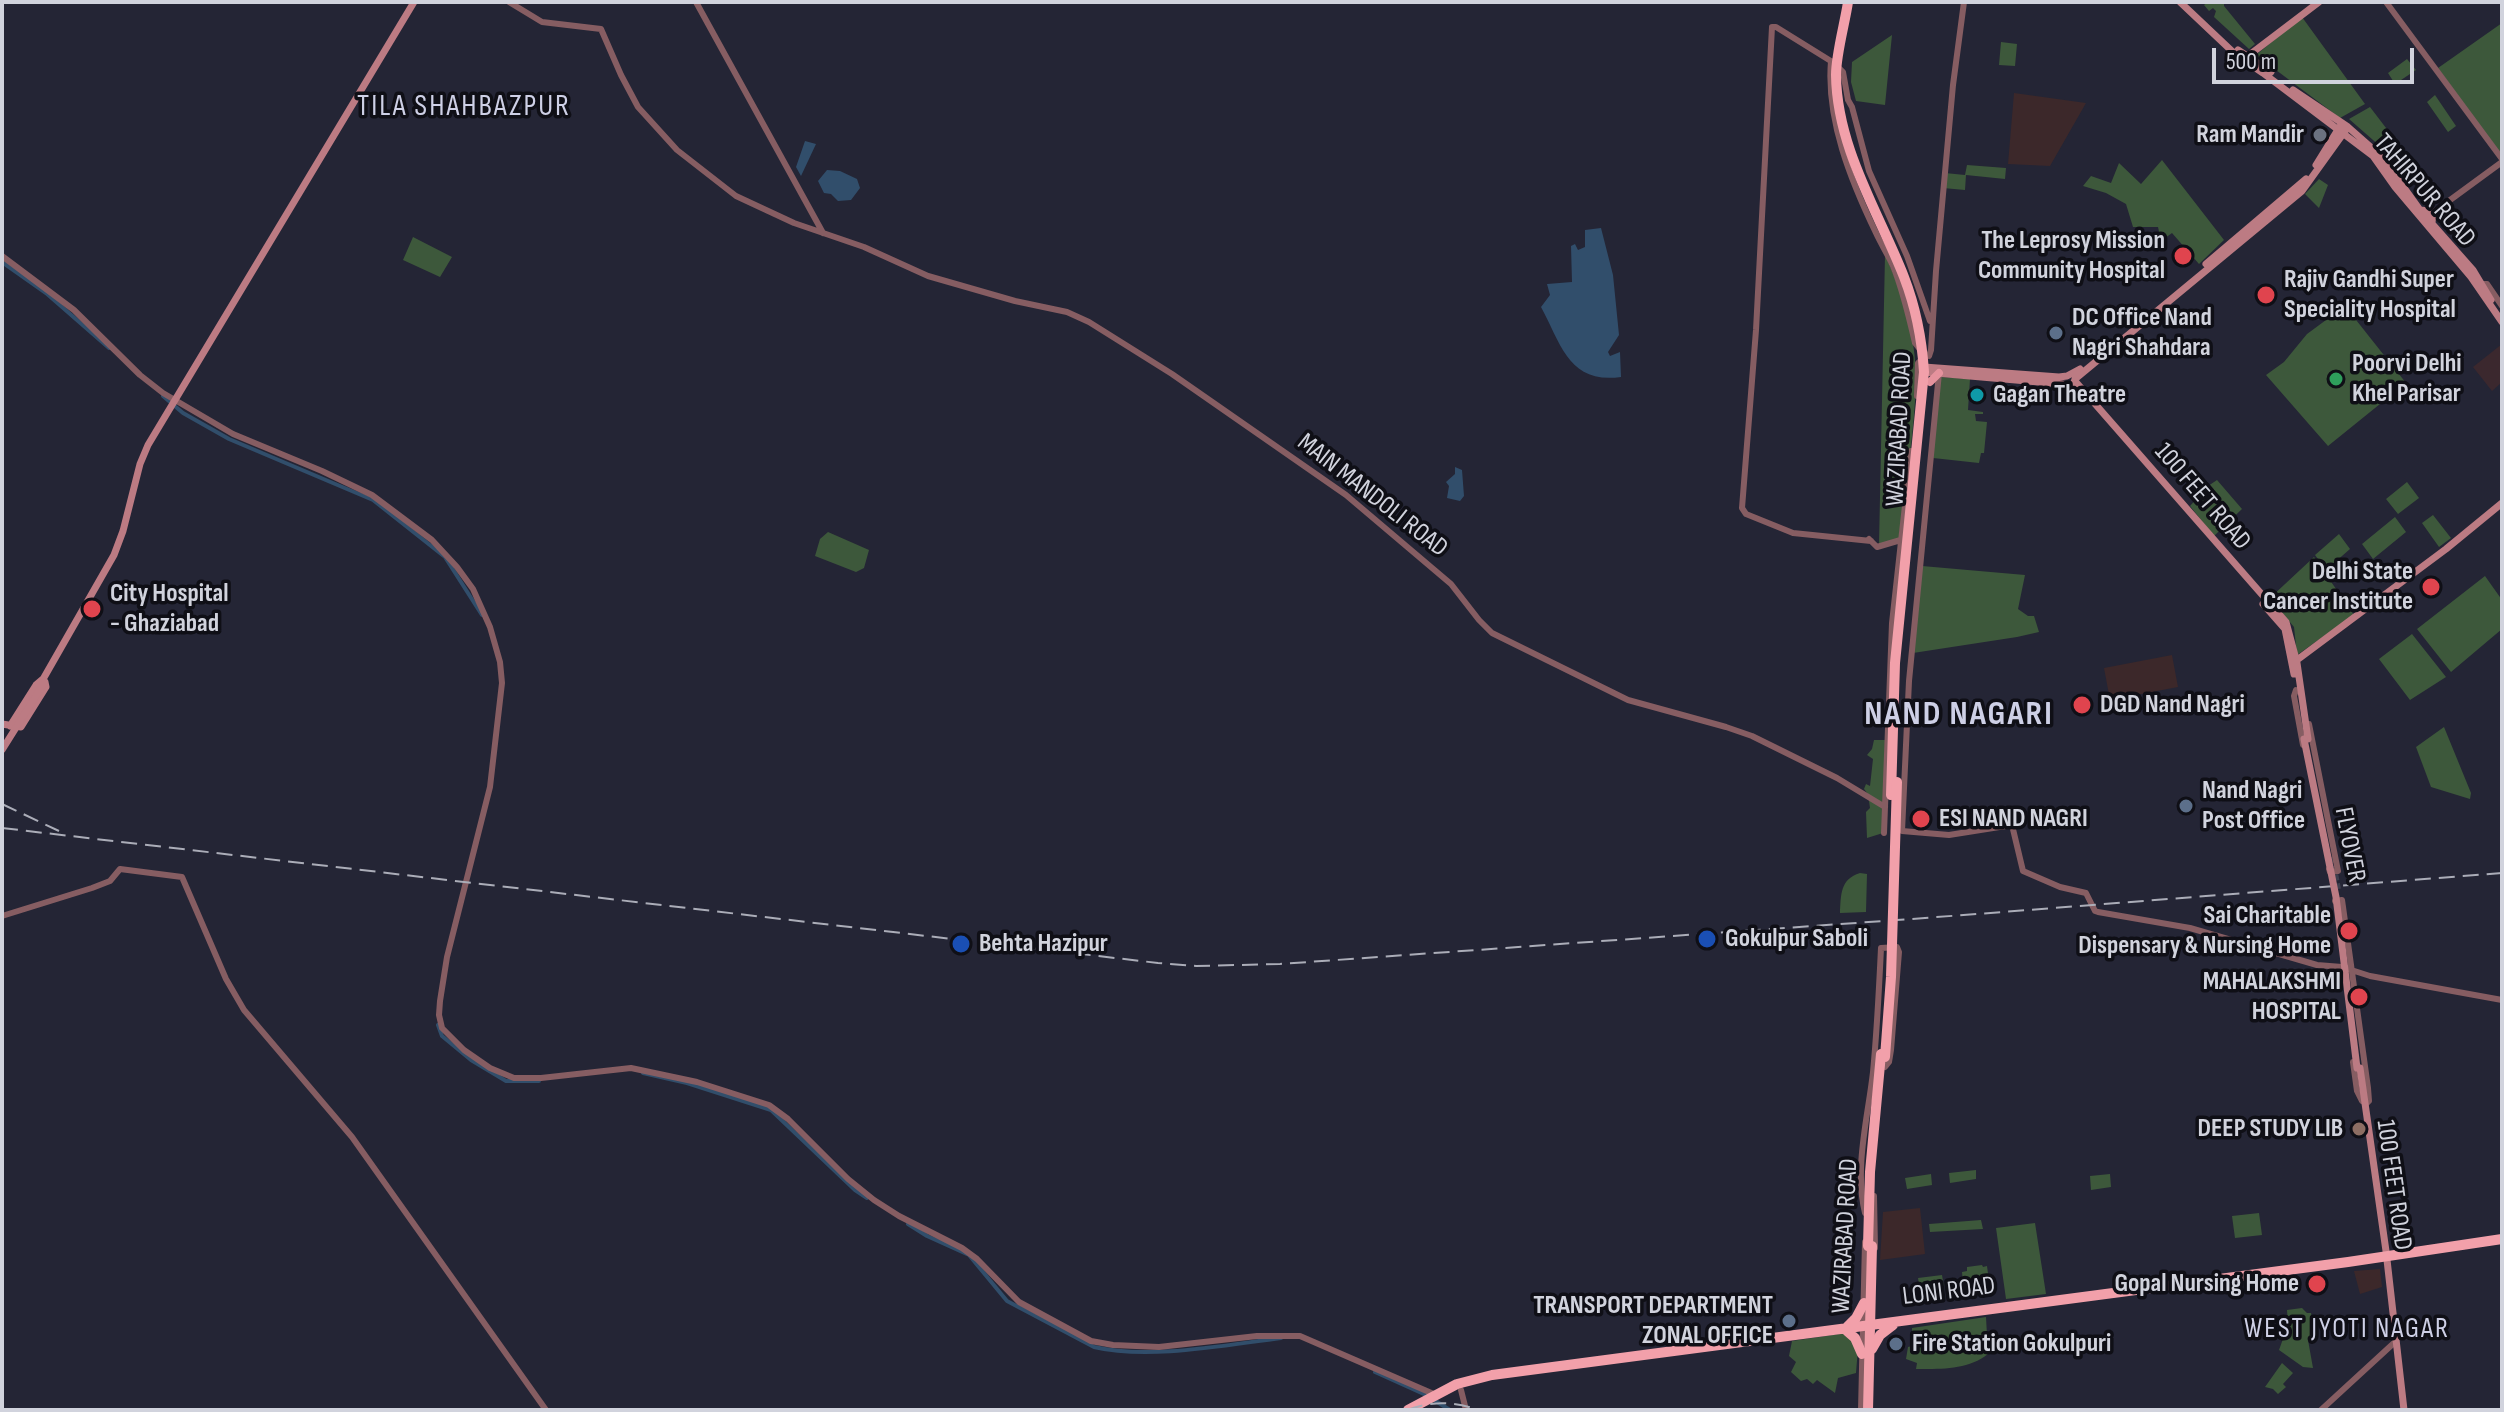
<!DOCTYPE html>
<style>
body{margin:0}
#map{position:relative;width:2504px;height:1412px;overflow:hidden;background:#242535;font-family:"Sofia Sans Condensed",sans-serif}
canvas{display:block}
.frame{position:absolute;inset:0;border:4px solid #d1d3dd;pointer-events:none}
.scale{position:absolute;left:2212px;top:48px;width:202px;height:36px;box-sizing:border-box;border:4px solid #d1d3dd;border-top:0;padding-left:10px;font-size:24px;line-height:28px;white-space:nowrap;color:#d1d3dd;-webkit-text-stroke:6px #0f0f16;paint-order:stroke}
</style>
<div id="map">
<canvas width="2504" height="1412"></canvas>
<div class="frame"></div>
<div class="scale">500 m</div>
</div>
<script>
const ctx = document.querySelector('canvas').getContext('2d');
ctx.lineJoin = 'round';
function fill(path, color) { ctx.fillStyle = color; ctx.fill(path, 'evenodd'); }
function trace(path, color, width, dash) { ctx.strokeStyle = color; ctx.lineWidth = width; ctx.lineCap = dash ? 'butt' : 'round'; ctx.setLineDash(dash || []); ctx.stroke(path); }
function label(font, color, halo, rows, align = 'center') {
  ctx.font = font + ' "Sofia Sans Condensed",sans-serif'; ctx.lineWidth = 7; ctx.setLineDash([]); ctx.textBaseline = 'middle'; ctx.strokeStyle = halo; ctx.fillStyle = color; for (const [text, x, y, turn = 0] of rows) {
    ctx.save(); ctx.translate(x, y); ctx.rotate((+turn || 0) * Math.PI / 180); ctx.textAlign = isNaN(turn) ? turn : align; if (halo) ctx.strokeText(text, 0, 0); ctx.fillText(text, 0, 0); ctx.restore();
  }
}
fill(new Path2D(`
 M2502 344V382L2492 391 2473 367Z`), '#3b282e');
fill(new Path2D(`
 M2014 93 2086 103 2050 166 2008 164Z
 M2172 655 2178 687 2110 700 2104 668Z
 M1920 1208 1925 1254 1880 1260 1883 1212Z
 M2380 1269 2382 1287 2360 1294 2354 1271Z`), '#3c282a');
fill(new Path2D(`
 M2208 2H2224V6L2255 44 2249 49 2214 17 2216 11 2213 8 2209 11 2204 5Z
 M2302 17 2365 104 2340 118 2256 55Z
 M2502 23V157L2438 68Z
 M1892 35 1885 105 1856 101 1851 82 1852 62Z
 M2001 42 2017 44 2015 66 1999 65Z
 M2407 59 2416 70 2395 84 2388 73Z
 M2435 95 2456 126 2448 132 2427 102Z
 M2370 107 2422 175 2411 183 2389 154 2349 119Z
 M2162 160 2224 240 2199 264 2172 233 2161 241 2158 227H2133L2126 204 2106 193 2083 186 2091 176 2111 183 2119 163 2141 184Z
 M1967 165 2006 168 2005 179 1966 175 1965 190 1943 188 1945 173 1965 175Z
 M2319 179 2328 185 2319 208 2305 194Z
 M413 237 452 257 440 277 403 260Z
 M1885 255C1903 293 1916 338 1916 379 1915 431 1905 487 1899 538L1879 545Z
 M2345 306 2406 383 2328 446 2266 375 2284 362 2307 334Z
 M1940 377 1970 379 1968 410 1983 412V414H1975L1976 421 1987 422 1984 453H1981L1979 463 1933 458Z
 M2217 480 2242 509 2214 536 2190 506 2208 486Z
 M2407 482 2419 498 2398 514 2386 499Z
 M2433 515 2451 538 2439 547 2422 523Z
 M2395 517 2406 532 2373 559 2362 544Z
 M828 532 869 550 864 568 856 572 815 556 820 539Z
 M2339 534 2350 549 2326 570 2315 555Z
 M2314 557 2354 615 2297 655 2294 627 2270 598Z
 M1922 566 2025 575 2018 609 2028 616H2034L2039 632 2017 637 1913 653Z
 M2485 576 2502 600V629L2451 672 2417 629Z
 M2412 634 2446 677 2410 700 2379 659Z
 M2444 727 2471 793 2470 799 2431 787 2416 747Z
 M1874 740H1885L1883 833 1867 838 1866 812 1870 808 1868 794 1864 789 1866 784 1870 786 1873 759 1867 755 1872 749Z
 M1860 873 1867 874 1866 912 1840 913C1841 895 1840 879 1860 873Z
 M1976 1170V1179L1950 1183 1949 1173Z
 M1931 1174 1932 1185 1907 1189 1905 1178Z
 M2110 1174 2111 1187 2091 1190 2090 1176Z
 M2259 1213 2262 1235 2235 1238 2232 1216Z
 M1981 1220 1983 1229 1930 1232 1929 1224Z
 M2035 1223 2046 1294 2006 1299 1996 1228Z
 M1982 1265 1983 1267 1987 1266 1989 1281 1963 1284 1962 1272 1967 1271V1267Z
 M1942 1275 1944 1287 1920 1290 1918 1278Z
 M2302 1308 2307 1313H2311L2316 1338 2308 1340 2313 1368 2303 1367 2279 1350 2288 1325 2287 1310Z
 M1986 1317 1988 1354C1968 1370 1941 1369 1916 1369L1917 1363 1906 1359 1908 1347 1912 1346V1328Z
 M1846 1333 1858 1348 1856 1373 1838 1378 1835 1393 1817 1380 1813 1384 1807 1379 1801 1381 1791 1372 1796 1362 1789 1356 1792 1341Z
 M2282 1363 2293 1373 2283 1384 2286 1387 2278 1394 2273 1389 2265 1387Z`), '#3d583b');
fill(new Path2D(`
 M805 141 816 144 801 176 796 167Z
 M827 170 840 171 857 179 860 188 851 200 838 201 831 194 824 193 818 181Z
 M1601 228 1613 275 1619 335 1608 352 1610 356 1620 352 1621 377C1569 384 1562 346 1541 307L1550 295 1547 284 1572 282 1571 246 1575 244 1578 250 1585 247V230Z
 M1455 467 1462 470 1464 496 1460 501 1447 498 1449 486 1446 482 1455 474Z`), '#314e6b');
trace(new Path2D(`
 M2 262 46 293 109 348
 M163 396 183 413 229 439 373 500 445 557 482 615
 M438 1025 442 1036 471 1060 506 1081H539
 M643 1073 687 1083 771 1110 855 1190 867 1198
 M908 1224 927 1236 969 1255 1007 1301 1094 1347C1149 1360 1225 1345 1281 1338
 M1375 1372 1426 1395 1450 1410`), '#314e6b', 4);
trace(new Path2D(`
 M2332 857 2338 889`), '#3e3f4e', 6, [6, 3]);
trace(new Path2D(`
 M509 2 542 22 601 29 621 75 638 107 677 150 736 196 794 223 864 247 928 276 1015 301 1067 312 1089 322 1172 374 1346 495 1451 584 1479 620 1492 633 1628 700 1726 727 1752 736 1837 778 1885 807
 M696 2 823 233
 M2386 2 2502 159
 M1831 61C1826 120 1851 181 1876 233 1881 244 1888 255 1893 266 1903 290 1909 317 1915 343L1922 352
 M1848 100 1843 72 1834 63 1776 27H1772L1756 330 1742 508 1746 514 1793 533 1871 541
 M1848 100 1852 107 1869 171 1907 256 1930 321
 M2431 214 2502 162
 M2 256 74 310 140 375 163 393 233 434 322 471 372 495 432 540 457 567 473 589 490 627 500 662 502 683 490 787 447 957 440 1001 439 1015 442 1028 464 1050 490 1068 514 1078H541L631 1068 697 1082 769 1105 788 1119 848 1179 874 1200 899 1216 962 1248 977 1259 1019 1302 1091 1341 1113 1345 1159 1347 1257 1336H1300L1436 1395
 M2480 284H2487L2502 306
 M1929 356 1931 350 1936 271 1953 85 1964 2
 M1939 373 1909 681 1902 831 1949 835 2012 825 2023 871 2060 887 2086 893 2095 911 2098 912 2190 928 2317 965 2342 967 2370 976 2502 1000
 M1917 396 1918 363 1923 358
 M1869 539 1877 547 1904 539
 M2296 690 2294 696 2303 745
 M2309 724 2338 871 2330 872 2329 869
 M1884 833 1892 623 1911 451
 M2335 901 2342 900 2343 907 2368 1088 2369 1101 2366 1104
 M2 916 92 888 110 881 120 869 182 877 226 979 244 1010 352 1137 546 1410
 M2353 1062 2357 1091 2362 1101
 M1874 1196 1875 1248
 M1865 1213C1854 1168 1868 1117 1873 1072 1877 1031 1879 990 1881 948L1897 947 1899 952 1891 1050 1889 1062 1885 1067
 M1461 1390 1466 1410
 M1861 1410 1865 1242
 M2321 1410 2395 1342`), '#865d62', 6);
trace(new Path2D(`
 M2180 2 2235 54 2263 73 2373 156 2395 187 2471 277 2502 322
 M2238 50 2271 72
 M2244 59 2319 2
 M2293 90 2348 127 2382 157 2420 210 2473 270 2491 300
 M2316 165 2342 123
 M2421 210 2433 212 2432 223
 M2206 264 2306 179
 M1924 367 2059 377 2067 376 2080 369
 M1924 372 2073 385 2075 379 2302 191 2348 127
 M2075 381 2286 622 2297 663 2308 739
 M2263 604 2285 629 2294 674
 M2297 660 2446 549 2502 503
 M42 681 114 555 123 531 140 464 148 445 414 2
 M2 724 21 727 46 687 45 682
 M10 726 36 685 43 679
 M2360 1068 2386 1251 2404 1410`), '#bc7b83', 7);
trace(new Path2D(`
 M1930 382 1939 373`), '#e5929d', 8);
trace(new Path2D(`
 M1848 2C1845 23 1836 54 1836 75 1837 148 1878 211 1904 277 1916 308 1922 340 1924 372L1895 663 1891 795
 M1868 1246 1870 1172 1881 1054
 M1847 1327 1856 1318 1864 1303
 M1847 1331 1855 1338 1862 1354
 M1872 1349 1880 1335 1893 1325
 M1408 1410 1457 1384 1492 1375 2348 1262 2502 1239`), '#f2a0aa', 10);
trace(new Path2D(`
 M2 804 59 831
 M2 828 1158 963 1196 966 1280 964 1925 918 2502 873
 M1407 1410C1431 1401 1454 1401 1478 1410`), '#abadb8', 2, [16, 8]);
trace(new Path2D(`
 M2304 739 2336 897 2357 1068
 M2 750 44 683`), '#bc7b83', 7);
trace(new Path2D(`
 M1885 1057 1891 977 1897 782
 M1868 1410 1872 1246`), '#f2a0aa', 10);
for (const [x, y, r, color] of [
 [2320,135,8,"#6b7280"],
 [2183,256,10,"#e0444e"],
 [2266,295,10,"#e0444e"],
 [2056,333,8,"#5c6f8a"],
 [2336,379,8,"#2e9e5b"],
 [1977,395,8,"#0f9aa8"],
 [2431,587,10,"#e0444e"],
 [92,609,10,"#e0444e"],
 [2082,705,10,"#e0444e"],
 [2186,806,8,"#5c6f8a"],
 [1921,819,10,"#e0444e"],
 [2349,931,10,"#e0444e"],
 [1707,939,10,"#1a4fb4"],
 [961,944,10,"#1a4fb4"],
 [2359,997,10,"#e0444e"],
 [2359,1129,8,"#8d6e63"],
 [2317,1284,10,"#e0444e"],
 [1789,1321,8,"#5c6f8a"],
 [1896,1344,8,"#5c6f8a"]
]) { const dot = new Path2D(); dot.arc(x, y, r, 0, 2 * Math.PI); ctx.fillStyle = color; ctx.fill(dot); trace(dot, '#0f0f16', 3); }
label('bold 26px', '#d1d3dd', '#0f0f16', [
 ["Ram Mandir",2304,135,"right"],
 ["The Leprosy Mission",2165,241,"right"],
 ["Community Hospital",2165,271,"right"],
 ["Rajiv Gandhi Super",2284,280],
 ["Speciality Hospital",2284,310],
 ["DC Office Nand",2072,318],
 ["Nagri Shahdara",2072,348],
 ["Poorvi Delhi",2352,364],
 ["Khel Parisar",2352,394],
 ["Gagan Theatre",1993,395],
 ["Delhi State",2413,572,"right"],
 ["Cancer Institute",2413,602,"right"],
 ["City Hospital",110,594],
 ["- Ghaziabad",110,624],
 ["DGD Nand Nagri",2100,705],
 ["Nand Nagri",2202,791],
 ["Post Office",2202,821],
 ["ESI NAND NAGRI",1939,819],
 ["Sai Charitable",2331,916,"right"],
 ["Dispensary & Nursing Home",2331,946,"right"],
 ["Gokulpur Saboli",1725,939],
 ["Behta Hazipur",979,944],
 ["MAHALAKSHMI",2341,982,"right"],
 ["HOSPITAL",2341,1012,"right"],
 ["DEEP STUDY LIB",2343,1129,"right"],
 ["Gopal Nursing Home",2299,1284,"right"],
 ["TRANSPORT DEPARTMENT",1773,1306,"right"],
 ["ZONAL OFFICE",1773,1336,"right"],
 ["Fire Station Gokulpuri",1912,1344]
], 'left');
label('26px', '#d1d3dd', '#0f0f16', [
 ["TAHIRPUR ROAD",2424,191,49],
 ["WAZIRABAD ROAD",1900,429,-87],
 ["MAIN MANDOLI ROAD",1372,496,38],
 ["100 FEET ROAD",2202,497,49],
 ["FLYOVER",2349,845,79],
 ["100 FEET ROAD",2393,1185,82],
 ["WAZIRABAD ROAD",1846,1236,-87],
 ["LONI ROAD",1949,1292,-7]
]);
ctx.letterSpacing = '2px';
label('28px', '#ced0e6', '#0f0f16', [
 ["WEST JYOTI NAGAR",2347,1330]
]);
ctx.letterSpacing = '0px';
ctx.letterSpacing = '2px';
label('30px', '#ced0e6', '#0f0f16', [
 ["TILA SHAHBAZPUR",464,107]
]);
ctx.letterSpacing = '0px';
ctx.letterSpacing = '2px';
label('bold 34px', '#ced0e6', '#0f0f16', [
 ["NAND NAGARI",1959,715]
]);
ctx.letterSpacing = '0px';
</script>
